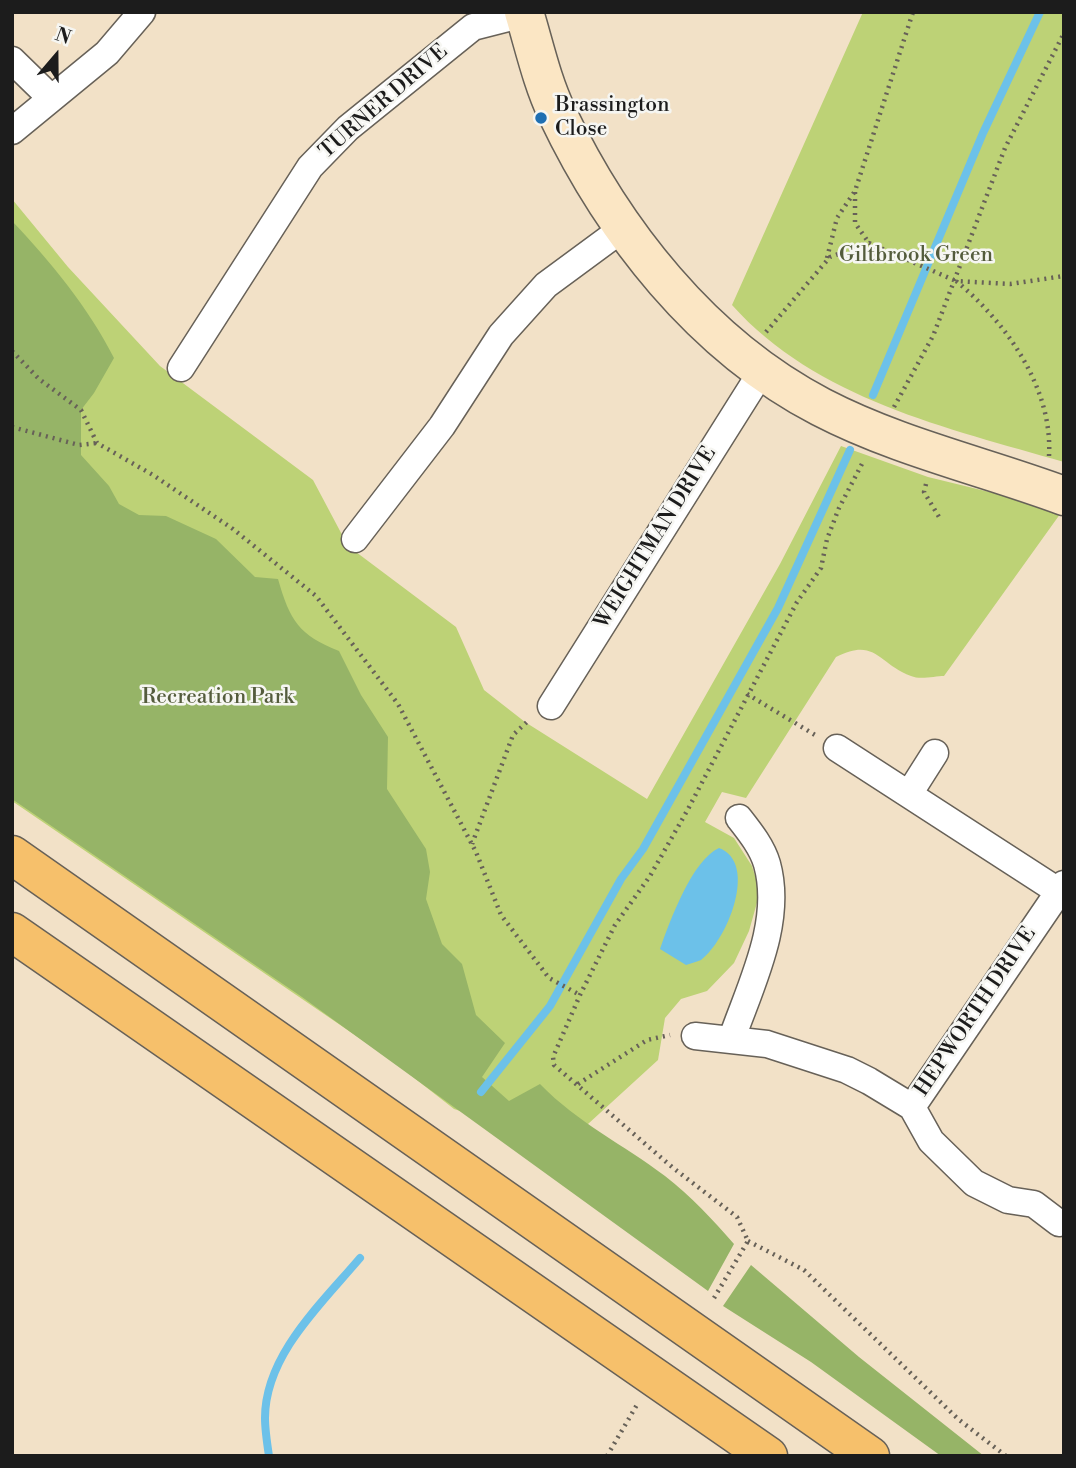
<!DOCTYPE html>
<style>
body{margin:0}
#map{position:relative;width:1076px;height:1468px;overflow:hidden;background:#f2e1c7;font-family:"Libre Bodoni",serif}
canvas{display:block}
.frame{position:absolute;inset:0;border:14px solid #1c1c1c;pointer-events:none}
.north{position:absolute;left:21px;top:21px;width:70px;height:70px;-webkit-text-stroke:5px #f6f6f2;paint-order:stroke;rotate:20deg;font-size:19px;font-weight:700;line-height:28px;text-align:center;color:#1c1c1c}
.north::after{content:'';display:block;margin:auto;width:24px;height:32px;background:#1c1c1c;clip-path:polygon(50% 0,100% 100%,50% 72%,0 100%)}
</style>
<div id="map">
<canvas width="1076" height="1468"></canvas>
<div class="frame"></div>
<div class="north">N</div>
</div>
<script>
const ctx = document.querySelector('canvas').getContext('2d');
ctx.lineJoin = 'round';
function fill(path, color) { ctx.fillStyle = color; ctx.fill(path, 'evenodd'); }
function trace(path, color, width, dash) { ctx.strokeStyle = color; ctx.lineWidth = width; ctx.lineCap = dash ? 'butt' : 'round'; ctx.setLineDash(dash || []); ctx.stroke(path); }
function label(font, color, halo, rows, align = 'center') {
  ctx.font = font + ' "Libre Bodoni",serif'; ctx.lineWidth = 5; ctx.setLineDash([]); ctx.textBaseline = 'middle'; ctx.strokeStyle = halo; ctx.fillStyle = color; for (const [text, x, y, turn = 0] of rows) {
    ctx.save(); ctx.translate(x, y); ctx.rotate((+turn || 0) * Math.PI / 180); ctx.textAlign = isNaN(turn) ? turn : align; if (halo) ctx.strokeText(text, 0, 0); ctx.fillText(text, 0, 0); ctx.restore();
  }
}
fill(new Path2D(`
 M863 12H1064V462C947 428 816 399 732 305Z
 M12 199 68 267 160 366 313 480 348 546 456 627 484 690 525 722 647 799 780 564 841 446 928 477 1063 510 944 676C935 676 920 680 911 676 878 664 876 637 836 657L746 798 722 792 705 822 734 838 752 866 760 892 749 931 734 963 707 991 681 999 665 1018 658 1060 565 1145 454 1109 390 1059 12 801Z`), '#bdd276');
fill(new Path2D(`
 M12 221C50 261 89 308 114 358L94 393 81 410V455L109 486 119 504 139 515 166 516 216 539 255 577 278 579C290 621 299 635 339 651L361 695 388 737 387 789 426 849 430 872 426 899 442 944 462 964 476 1015 505 1043 482 1077 509 1101 540 1084C579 1124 623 1144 665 1176 691 1196 713 1220 734 1244L708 1291 302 997 12 799Z
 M751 1265 859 1357 984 1456H941L811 1362 723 1306Z`), '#96b467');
fill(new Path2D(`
 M719 848C759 863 727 941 701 960 697 962 691 963 686 965L660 949C670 921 692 860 719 848Z`), '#6cc1e9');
trace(new Path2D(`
 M873 395 983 133 1040 12
 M481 1092 550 1006 621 879 643 849 778 608 850 450
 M269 1456C267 1443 265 1430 265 1418 265 1355 322 1303 360 1258`), '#6cc1e9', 8);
const street = new Path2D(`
 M12 60 51 98
 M12 131 107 53 142 12
 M181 368 310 167 348 128 473 27 524 14
 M355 539 442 426 501 335 546 285 622 229
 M551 706 762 371
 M837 748 1058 891
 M909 794 935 753
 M695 1036 767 1044 847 1070 869 1081 912 1107 931 1141 974 1183 1008 1200 1034 1204 1059 1223 1064 1222
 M732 1038C751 984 783 922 767 864 762 847 750 832 739 818
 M912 1107 1064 884`);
const secondary = new Path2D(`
 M524 12C534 45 542 82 557 113 613 231 702 345 821 407 898 447 983 466 1064 496`);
const highway = new Path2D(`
 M12 855 870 1456
 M12 932 768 1456`);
trace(street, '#676158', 29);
trace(secondary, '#676158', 41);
trace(highway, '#676158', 41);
trace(new Path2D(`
 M855 192V223L869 243
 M827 258 837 218 855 191 913 12
 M766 332 830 257 869 243 956 281
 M12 351 39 379 81 410 97 443 153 475 233 529 316 596 398 704 476 852 501 915 549 978 580 995
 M894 407 933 336 1005 148 1064 33
 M12 427 79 445 97 443
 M1049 456C1053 388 1006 322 956 281L1010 284 1064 276
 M926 484 924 492 939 517
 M747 694 815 735
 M472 844 513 735 529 720
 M578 1084 647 1040 670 1035
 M748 1241 804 1270 958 1419 1006 1456
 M714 1298 748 1241 737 1217 672 1167 554 1065 553 1057 580 995 615 925 650 876 687 811 797 602 821 568 827 539 839 508 864 460
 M607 1456 638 1403`), '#676158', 4.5, [2, 5]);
trace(street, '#fff', 26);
trace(secondary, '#fbe6c4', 38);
trace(highway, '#f6c06b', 38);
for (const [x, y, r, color] of [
 [541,118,7,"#1f6fb2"]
]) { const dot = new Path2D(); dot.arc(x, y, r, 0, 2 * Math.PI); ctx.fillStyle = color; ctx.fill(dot); trace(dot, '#f6f6f2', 2.5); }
label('21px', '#1c1c1c', '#f6f6f2', [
 ["TURNER DRIVE",384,102,-41],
 ["WEIGHTMAN DRIVE",656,538,-58],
 ["HEPWORTH DRIVE",976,1012,-56]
]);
label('21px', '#1c1c1c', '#f6f6f2', [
 ["Brassington",555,106],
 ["Close",555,130]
], 'left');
label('21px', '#545c3c', '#f6f6f2', [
 ["Giltbrook Green",916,256],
 ["Recreation Park",218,698]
]);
</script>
